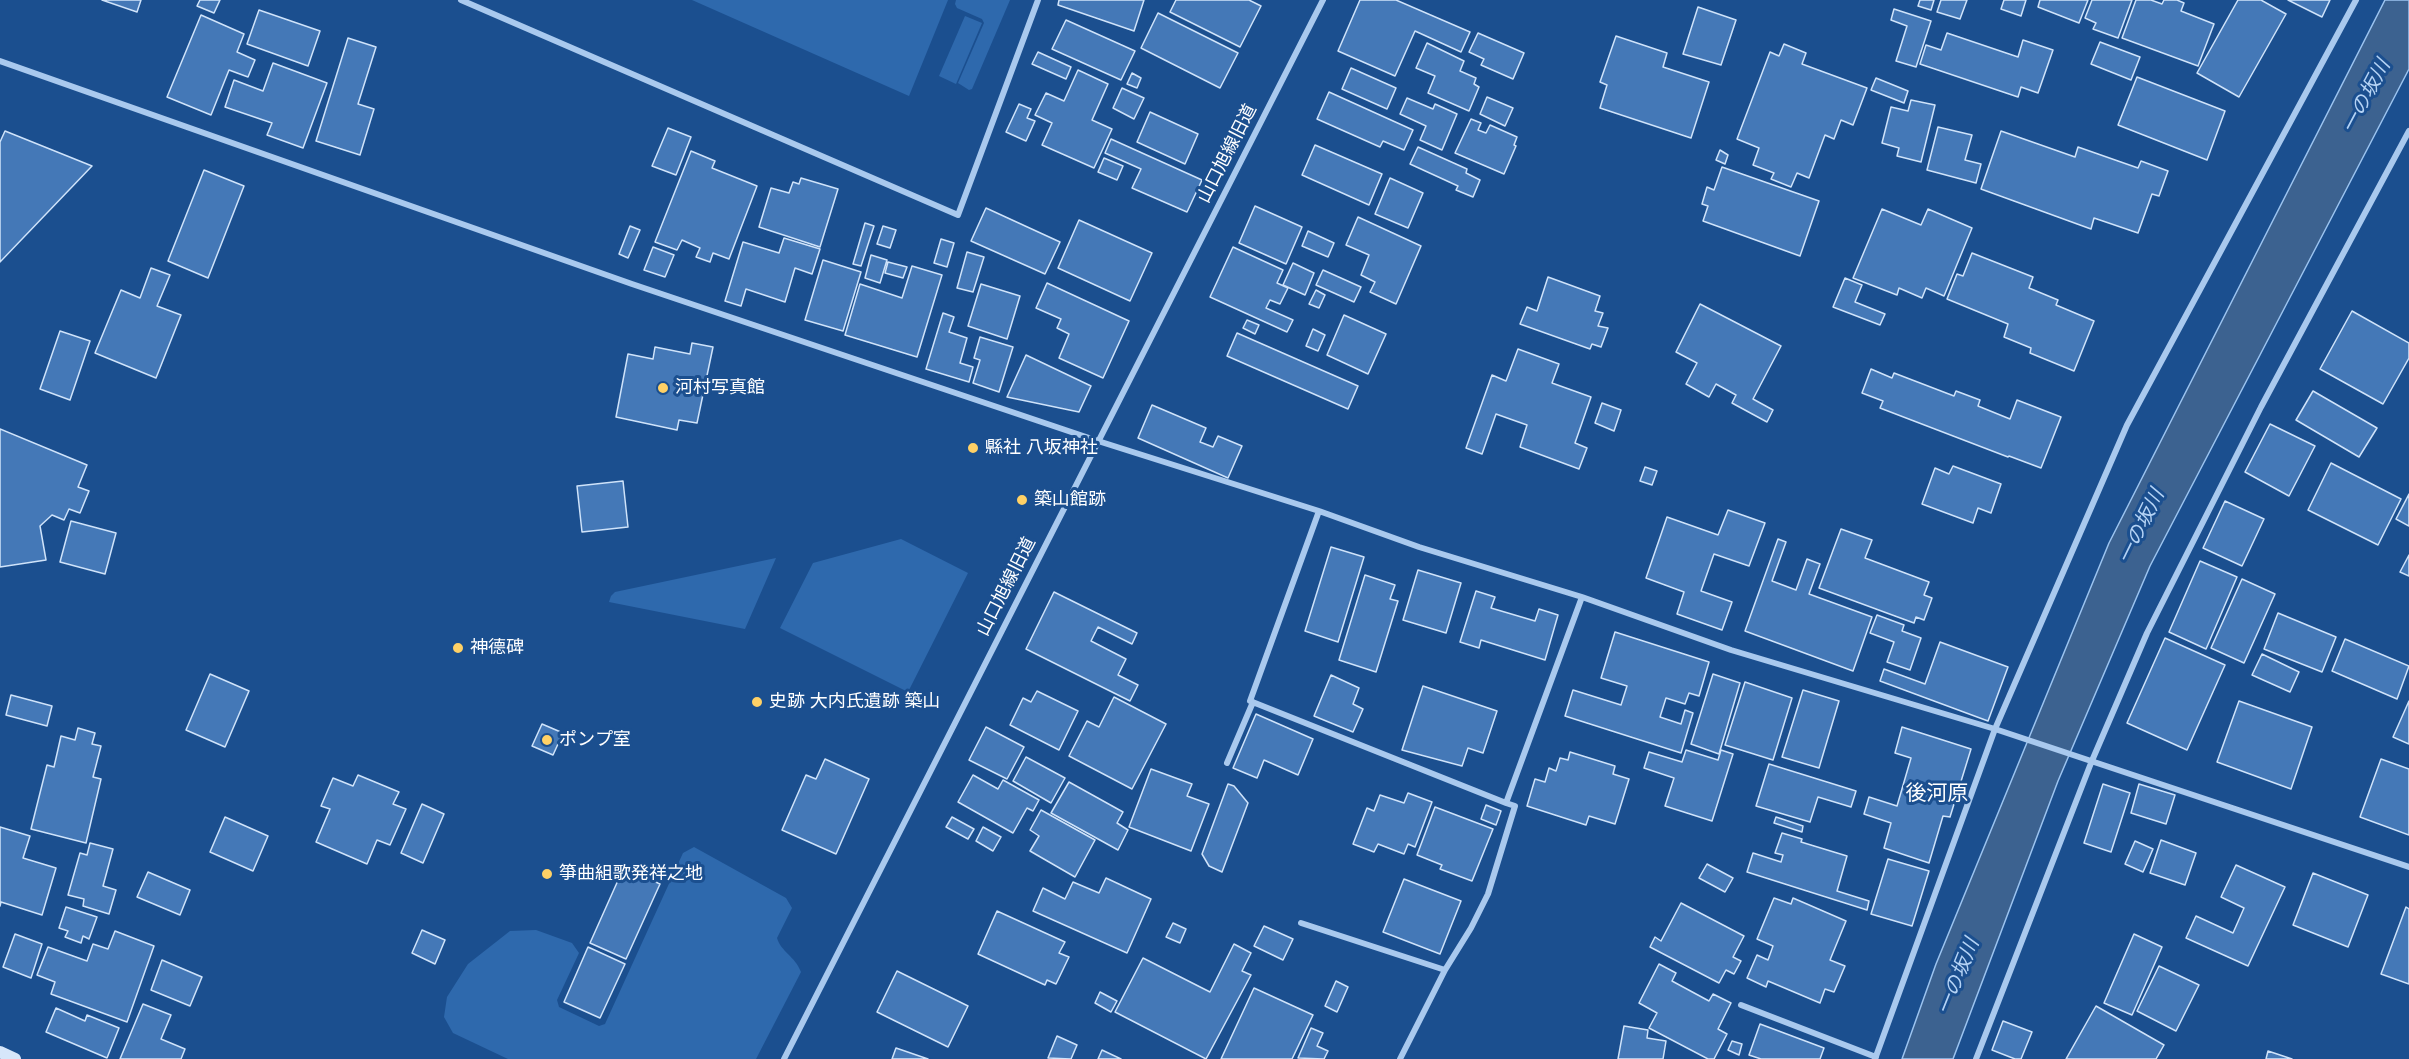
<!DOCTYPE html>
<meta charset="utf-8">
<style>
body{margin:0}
canvas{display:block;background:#1b4f8f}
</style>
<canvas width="2409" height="1059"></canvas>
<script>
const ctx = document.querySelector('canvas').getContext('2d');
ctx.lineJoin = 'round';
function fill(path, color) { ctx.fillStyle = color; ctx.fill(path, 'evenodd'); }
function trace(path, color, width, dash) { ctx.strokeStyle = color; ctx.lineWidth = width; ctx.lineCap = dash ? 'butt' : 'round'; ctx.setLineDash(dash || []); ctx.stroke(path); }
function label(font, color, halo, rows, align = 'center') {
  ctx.font = font + ' Poppins,"Noto Sans JP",sans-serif'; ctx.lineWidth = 6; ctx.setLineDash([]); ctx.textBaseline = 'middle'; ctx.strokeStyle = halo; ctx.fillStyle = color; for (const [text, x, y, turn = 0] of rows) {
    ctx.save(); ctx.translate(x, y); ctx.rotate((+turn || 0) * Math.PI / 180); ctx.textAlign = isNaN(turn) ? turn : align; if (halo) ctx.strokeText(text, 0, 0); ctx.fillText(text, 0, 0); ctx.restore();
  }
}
fill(new Path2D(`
 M692 0H948L909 96Z
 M956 0H1010L972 89 969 90 958 83 984 23 982 19 957 8 955 4Z
 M965 16 982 23 956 84 939 76Z
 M901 539 968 573 908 692 780 628 813 563Z
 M776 558 745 629 609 602 611 596 615 592Z
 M694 847 786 898 792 908 777 938C781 952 795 956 801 972L756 1059H508L453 1033 444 1017 447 997 468 964 510 931 536 930 572 943 579 953 557 1000 559 1007 599 1026 605 1024 683 853Z`), '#2e69ad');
const water = new Path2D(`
 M2385 0H2409V69L2150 566 2058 781 1953 1059H1902L1936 964 2109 543Z`);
fill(water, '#3c6290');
trace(water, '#9cc4f0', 1.5);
const building = new Path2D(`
 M102 0H141L137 12Z
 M200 0H220L214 13 197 6Z
 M1059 0H1144L1134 31 1058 5Z
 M1176 0H1249L1261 6 1240 47 1170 12Z
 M1360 0H1396L1470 32 1461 52 1415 31 1395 76 1338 51Z
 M1920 0H1934L1931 10 1918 6Z
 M1941 0H1967L1960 19 1937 12Z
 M2004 0H2026L2021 16 2001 9Z
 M2040 0H2088L2079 23 2038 7Z
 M2092 0H2132L2118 38 2093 29 2096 23 2085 18Z
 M2136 0H2151L2162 4 2164 0H2177L2184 3 2181 11 2214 24 2198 66 2122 38Z
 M2238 0H2261L2286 14 2239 97 2197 73Z
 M2288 0H2330L2322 17Z
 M1698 7 1736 20 1721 65 1683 54Z
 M1894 9 1931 21 1916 67 1896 61 1907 26 1891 20Z
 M259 10 320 31 308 66 247 44Z
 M1158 13 1238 53 1220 88 1141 48Z
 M201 15 244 34 237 52 255 60 248 77 229 70 211 115 167 97Z
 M1066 20 1135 51 1121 80 1052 49Z
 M1478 33 1524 53 1513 79 1481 65 1484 59 1469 52Z
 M1947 33 2018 57 2023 40 2053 50 2038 93 2021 87 2018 97 1920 64 1926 45 1941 50Z
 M1616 36 1667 53 1663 67 1709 82 1691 138 1600 108 1607 85 1600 82Z
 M348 38 376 47 358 104 374 109 360 155 316 141Z
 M2100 42 2140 57 2131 80 2091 64Z
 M1427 43 1464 61 1460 71 1476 78 1474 84 1479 87 1469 111 1428 93 1435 76 1416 68Z
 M1784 44 1806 53 1802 64 1867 88 1853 125 1841 120 1834 139 1825 135 1809 178 1797 173 1791 187 1771 179 1774 173 1753 165 1759 148 1737 139 1770 52 1779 56Z
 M1038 52 1071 67 1066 79 1032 64Z
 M273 63 327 83 303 148 267 135 272 123 225 107 234 80 263 91Z
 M1351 68 1396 88 1387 109 1342 89Z
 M1078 70 1108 84 1092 120 1112 129 1094 168 1042 145 1052 123 1035 115 1046 93 1064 101Z
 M1132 73 1141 78 1137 88 1127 84Z
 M2137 77 2225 111 2207 160 2118 125Z
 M1876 78 1908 91 1904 103 1871 90Z
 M1122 88 1144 98 1134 119 1113 108Z
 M1329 92 1413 130 1404 150 1383 141 1380 147 1317 119Z
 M1487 97 1513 108 1505 126 1480 114Z
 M1407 98 1433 109 1435 104 1457 114 1442 150 1420 140 1426 126 1400 114Z
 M1911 100 1935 105 1921 162 1897 156 1899 148 1882 143 1891 107 1908 111Z
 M1019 104 1031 109 1027 118 1035 121 1026 141 1006 132Z
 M1150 112 1198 134 1185 164 1137 142Z
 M1471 119 1481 123 1478 130 1486 133 1490 125 1517 137 1514 145 1516 146 1504 174 1455 153Z
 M1938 127 1972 135 1965 160 1981 164 1976 183 1927 170Z
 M668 128 691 137 676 175 652 166Z
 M5 131 92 166 0 262V142Z
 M2001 131 2075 157 2078 147 2138 168 2141 161 2168 171 2159 196 2152 194 2138 233 2094 218 2091 229 1981 189Z
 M1111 139 1202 180 1187 212 1132 188 1141 169 1105 153Z
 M1315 145 1382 174 1369 205 1302 175Z
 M1418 147 1467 169 1466 173 1480 180 1473 197 1456 190 1458 186 1410 164Z
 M1720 150 1728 155 1725 164 1716 160Z
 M691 151 715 161 712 168 757 186 729 259 713 253 710 262 696 257 700 248 682 240 677 250 655 242Z
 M1104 158 1123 166 1117 180 1098 172Z
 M1722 167 1819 201 1800 256 1703 221 1708 206 1702 204 1707 187 1714 190Z
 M204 170 244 186 208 278 168 261Z
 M801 178 838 189 820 247 759 227 771 188 789 193 793 182 799 184Z
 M1390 178 1423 193 1408 228 1375 214Z
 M1255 206 1302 227 1286 264 1239 243Z
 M986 208 1060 242 1045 274 971 241Z
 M1882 209 1921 225 1928 209 1972 228 1944 296 1926 288 1922 298 1899 288 1897 295 1853 278Z
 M1358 217 1421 246 1396 304 1370 292 1375 282 1361 275 1369 255 1346 245Z
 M1079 220 1152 253 1130 301 1058 268Z
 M865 223 874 226 861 266 853 264Z
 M630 226 640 230 628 258 619 254Z
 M883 226 896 230 890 248 877 244Z
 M1308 231 1334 243 1328 257 1302 246Z
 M784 238 820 249 812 274 795 268 785 302 746 289 741 306 725 301 743 242 779 253Z
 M941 239 954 243 947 267 934 263Z
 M653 247 674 255 665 277 644 270Z
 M1233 247 1283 270 1277 283 1288 288 1280 304 1270 300 1266 308 1293 320 1287 332 1210 297Z
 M967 252 984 257 973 292 957 288Z
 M1972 253 2033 277 2029 288 2058 300 2056 305 2094 321 2074 371 2030 353 2031 348 2004 337 2008 324 1947 299 1957 274 1963 276Z
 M871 255 887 260 880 283 865 278Z
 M823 260 861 272 843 331 805 320Z
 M888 262 907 267 903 278 885 273Z
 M1293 263 1314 273 1305 295 1283 285Z
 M912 266 942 275 917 357 845 335 860 284 902 298Z
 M151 268 170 275 157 306 181 315 156 378 95 353 121 290 140 298Z
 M1323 270 1361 287 1354 302 1316 285Z
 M1548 277 1600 296 1595 311 1603 313 1598 326 1608 328 1601 347 1592 344 1590 349 1520 324 1527 307 1537 311Z
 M1845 278 1862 285 1855 302 1885 314 1880 325 1833 307Z
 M1047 283 1129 321 1103 378 1059 358 1069 334 1057 328 1061 319 1036 308Z
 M981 284 1020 296 1007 339 968 326Z
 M1316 290 1325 295 1319 308 1309 304Z
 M1700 304 1781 346 1753 399 1773 410 1767 422 1732 403 1736 395 1716 384 1709 397 1686 384 1697 363 1676 352Z
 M2352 311 2409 343V358L2383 404 2320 369Z
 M943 313 954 317 949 332 967 338 960 363 973 367 969 382 926 369Z
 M1344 315 1386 334 1368 374 1327 355Z
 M1247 320 1259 325 1255 334 1243 328Z
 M1313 329 1325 335 1318 351 1306 346Z
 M60 331 90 341 70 400 40 389Z
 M1237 333 1358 386 1348 409 1227 356Z
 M980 337 1013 347 999 392 973 383 980 360 974 358Z
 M692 343 713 347 697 423 679 420 677 430 616 417 628 354 653 359 655 347 690 354Z
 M1518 349 1559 364 1552 383 1591 397 1575 443 1587 448 1579 469 1520 447 1527 425 1496 414 1482 454 1466 448 1492 375 1506 381Z
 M1026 355 1091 386 1079 412 1007 397Z
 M1871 369 1892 378 1894 373 1954 396 1956 391 1980 400 1978 406 2010 419 2017 400 2061 417 2041 468 2009 456 2008 457 1880 408 1883 401 1862 393Z
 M2313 391 2377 428 2359 457 2296 420Z
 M1602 403 1621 410 1614 431 1595 423Z
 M1152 405 1206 428 1200 442 1213 447 1218 436 1242 446 1228 478 1138 438Z
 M2270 424 2315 446 2289 496 2245 472Z
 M0 429 87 465 78 487 89 491 80 513 69 509 64 520 52 515 40 526 46 560 0 567Z
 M2331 463 2401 499 2378 545 2308 510Z
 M1953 466 2001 484 1991 513 1978 508 1973 523 1922 504 1935 468 1949 474Z
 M1645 467 1657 471 1652 485 1640 481Z
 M623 481 628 527 582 532 577 486Z
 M2409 494V526L2396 519Z
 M2225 501 2264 519 2242 566 2203 548Z
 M1728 510 1765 523 1749 566 1714 554 1701 591 1732 602 1722 630 1677 614 1684 592 1646 578 1667 517 1718 535Z
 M71 521 116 533 105 574 60 562Z
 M1841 529 1872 540 1865 558 1929 582 1924 595 1932 598 1924 620 1916 617 1914 623 1819 588Z
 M1778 539 1786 542 1772 581 1796 590 1807 559 1820 564 1809 594 1872 617 1853 671 1745 631Z
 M1331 547 1364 557 1338 642 1305 631Z
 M2409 555V576L2400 572Z
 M2200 561 2237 577 2206 649 2169 632Z
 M1418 570 1461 583 1446 633 1403 620Z
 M1365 575 1395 585 1390 599 1398 601 1376 672 1339 660Z
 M2242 579 2275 594 2244 663 2211 648Z
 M1476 591 1495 597 1491 608 1535 621 1539 609 1558 615 1545 660 1481 640 1479 648 1460 642Z
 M1054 592 1137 633 1132 644 1098 627 1091 641 1126 659 1118 675 1138 685 1130 701 1026 649Z
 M2278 613 2336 637 2322 672 2264 649Z
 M1877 615 1904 625 1902 631 1921 638 1910 670 1887 662 1894 642 1870 633Z
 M1615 632 1709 662 1699 696 1689 693 1685 704 1666 698 1660 717 1681 724 1685 710 1693 713 1681 753 1565 716 1573 690 1621 705 1627 686 1601 678Z
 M2165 638 2225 665 2187 750 2127 723Z
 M2345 639 2409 666 2397 699 2332 671Z
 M1940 642 2008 667 1988 721 1880 681 1884 669 1925 684Z
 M2262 654 2299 672 2290 692 2252 675Z
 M210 674 249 691 225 747 186 730Z
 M1713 674 1740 683 1719 754 1691 744Z
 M1331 675 1359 688 1353 704 1363 709 1353 732 1314 716Z
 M1745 682 1792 698 1773 760 1725 745Z
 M1423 686 1497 711 1483 753 1468 748 1462 766 1402 750Z
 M1803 690 1839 701 1819 768 1782 757Z
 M1037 691 1078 711 1059 750 1010 725 1023 698 1031 702Z
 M11 695 52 706 47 726 6 715Z
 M1114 697 1166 724 1132 789 1069 756 1087 721 1099 727Z
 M2239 701 2312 727 2291 789 2217 762Z
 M2409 701V744L2393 737Z
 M1256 714 1313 739 1298 775 1264 760 1257 778 1233 768Z
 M542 724 563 733 553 755 532 746Z
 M986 727 1024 747 1007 779 969 760Z
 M1902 727 1971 749 1950 817 1943 816 1929 863 1884 848 1891 823 1864 814 1869 797 1897 806 1911 758 1895 753Z
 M78 728 95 733 92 744 101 746 93 777 101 779 86 843 31 829 47 765 54 767 61 736 75 740Z
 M1686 750 1718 760 1721 750 1733 754 1712 821 1665 806 1674 778 1644 768 1649 752 1682 762Z
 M1570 752 1615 766 1613 774 1629 779 1615 824 1589 816 1586 825 1527 806 1535 779 1545 782 1549 768 1556 771 1560 758 1568 760Z
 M1026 757 1065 778 1051 803 1013 781Z
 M825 759 869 779 836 854 782 830 806 775 816 779Z
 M2381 759 2409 769V835L2360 817Z
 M1769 764 1856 791 1851 807 1818 797 1810 822 1756 806Z
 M1151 769 1192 784 1187 796 1209 804 1191 851 1129 827Z
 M358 775 399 792 393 804 406 809 390 845 377 840 367 864 316 842 330 809 321 806 333 778 353 786Z
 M973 775 998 789 1003 780 1039 800 1033 811 1027 808 1013 833 958 802Z
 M1069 782 1123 812 1117 823 1128 830 1118 850 1051 813Z
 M1228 784 1234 786 1248 803 1222 872 1209 866 1202 854Z
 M2103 784 2130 793 2111 852 2084 843Z
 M2139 784 2175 795 2166 824 2131 813Z
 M1408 793 1432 802 1415 847 1408 844 1404 854 1378 844 1374 852 1353 844 1367 808 1374 811 1380 795 1404 803Z
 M422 804 444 814 423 863 401 853Z
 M1486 805 1501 811 1496 825 1481 819Z
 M1435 807 1493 829 1472 881 1440 869 1442 865 1417 855Z
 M1041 810 1095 840 1075 877 1030 851 1039 836 1030 830Z
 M225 817 268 836 253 871 210 852Z
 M952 817 974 829 968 839 946 827Z
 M1776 817 1803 826 1802 832 1774 823Z
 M0 827 30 836 23 858 56 868 42 915 1 902 0 906Z
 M983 827 1001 837 993 851 976 841Z
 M1782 833 1802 839 1801 842 1847 856 1837 891 1869 901 1867 910 1747 872 1753 853 1781 862 1783 855 1775 853Z
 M2161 840 2196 853 2185 885 2150 873Z
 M2135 841 2153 849 2143 872 2125 864Z
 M90 843 113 849 103 886 116 890 109 914 83 906 84 899 68 895 80 853 87 855Z
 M1888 859 1929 871 1912 926 1871 914Z
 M1707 864 1733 878 1725 892 1699 878Z
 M2236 865 2285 887 2248 966 2186 938 2196 916 2233 933 2244 908 2221 897Z
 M624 867 660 884 626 959 590 943Z
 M148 872 190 890 180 915 137 897Z
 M2313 873 2368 895 2348 947 2293 925Z
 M1106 878 1151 899 1127 953 1033 911 1043 888 1065 899 1073 882 1099 893Z
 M1404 879 1461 901 1440 954 1383 932Z
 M1774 898 1791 904 1793 898 1846 921 1830 960 1845 966 1834 992 1825 989 1820 1003 1768 981 1766 987 1747 978 1757 955 1768 960 1773 946 1757 939Z
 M1681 903 1744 936 1733 957 1741 961 1734 974 1726 970 1719 983 1650 947 1655 937 1661 941Z
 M66 907 97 917 89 939 83 936 81 943 65 937 68 931 59 928Z
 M2406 907 2409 909V984L2381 974Z
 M997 911 1065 942 1059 953 1069 957 1056 984 1047 980 1045 985 978 954Z
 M1173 923 1186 929 1180 943 1166 937Z
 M1264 926 1293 939 1283 960 1254 946Z
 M422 930 445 940 435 964 412 953Z
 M115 931 154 946 127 1022 51 994 55 982 37 975 48 947 87 961 93 944 108 949Z
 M15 934 42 944 31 978 3 967Z
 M2134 934 2162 947 2132 1015 2104 1003Z
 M1234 944 1251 953 1242 971 1251 975 1206 1059 1115 1012 1143 958 1210 992Z
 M588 947 625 964 600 1018 564 1002Z
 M162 960 202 977 190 1006 151 990Z
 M1659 964 1676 973 1672 981 1709 1001 1713 994 1731 1003 1718 1029 1727 1034 1714 1059H1708L1649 1028 1657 1013 1639 1003Z
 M2159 966 2199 985 2176 1031 2137 1011Z
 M897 971 968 1006 948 1047 877 1012Z
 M1336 981 1348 987 1337 1012 1325 1006Z
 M1254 988 1313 1015 1292 1059H1221Z
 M1100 992 1117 1001 1111 1012 1095 1003Z
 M143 1004 171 1015 161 1039 185 1049 181 1059H120Z
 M2096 1006 2164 1045 2156 1059H2066Z
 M56 1008 85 1021 87 1015 119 1028 107 1058 46 1032Z
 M2003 1021 2032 1032 2021 1059H2015L1992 1050Z
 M1760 1024 1824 1048 1820 1059H1761L1749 1055Z
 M1624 1026 1648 1030 1647 1038 1666 1041 1663 1059H1618Z
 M1311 1028 1323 1033 1317 1046 1328 1051 1324 1059 1298 1058Z
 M1057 1036 1077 1045 1071 1059 1048 1058Z
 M1732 1041 1742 1044 1739 1055 1728 1050Z
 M896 1048 928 1059H892Z
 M1102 1050 1121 1059H1098Z
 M2268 1051 2292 1059H2266Z`);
fill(building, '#4478b7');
trace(building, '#cfe3fa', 1.5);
trace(new Path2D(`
 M461 0 958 215 1038 0
 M0 61 632 284 1098 441 1319 511 1419 547 1582 597 1731 650 1995 729 2409 867
 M1319 511 1250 701 1506 803 1582 597
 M1227 763 1253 702
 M1301 923 1445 970
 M1741 1005 1876 1057
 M784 1059 1323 0
 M1400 1059 1445 970 1471 928 1488 894 1515 806 1506 803
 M1875 1059 1995 729 2127 425 2356 0
 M1976 1059 2091 763 2147 633 2261 407 2409 131`), '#a9c9ee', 6);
trace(new Path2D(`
 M0 1052 15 1059`), '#d6e6fa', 12);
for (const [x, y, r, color] of [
 [663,388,6,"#ffd166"],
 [973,448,6,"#ffd166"],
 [1022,500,6,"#ffd166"],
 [458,648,6,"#ffd166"],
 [757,702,6,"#ffd166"],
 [547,740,6,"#ffd166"],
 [547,874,6,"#ffd166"]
]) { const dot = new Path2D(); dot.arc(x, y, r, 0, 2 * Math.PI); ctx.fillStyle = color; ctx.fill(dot); trace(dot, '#1b4f8f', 2); }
label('18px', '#fff', '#1b4f8f', [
 ["山口旭線旧道",1228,154,-63],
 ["山口旭線旧道",1007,587,-63]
]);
label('18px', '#fff', '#1b4f8f', [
 ["河村写真館",675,388],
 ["縣社 八坂神社",985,448],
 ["築山館跡",1034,500],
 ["神德碑",470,648],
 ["史跡 大内氏遺跡 築山",769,702],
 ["ポンプ室",559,740],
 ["箏曲組歌発祥之地",559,874]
], 'left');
label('italic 20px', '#b5d3f5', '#1b4f8f', [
 ["一の坂川",2367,97,-62],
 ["一の坂川",2142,527,-64],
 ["一の坂川",1959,977,-68]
]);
label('21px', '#fff', '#1b4f8f', [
 ["後河原",1937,795]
]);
</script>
